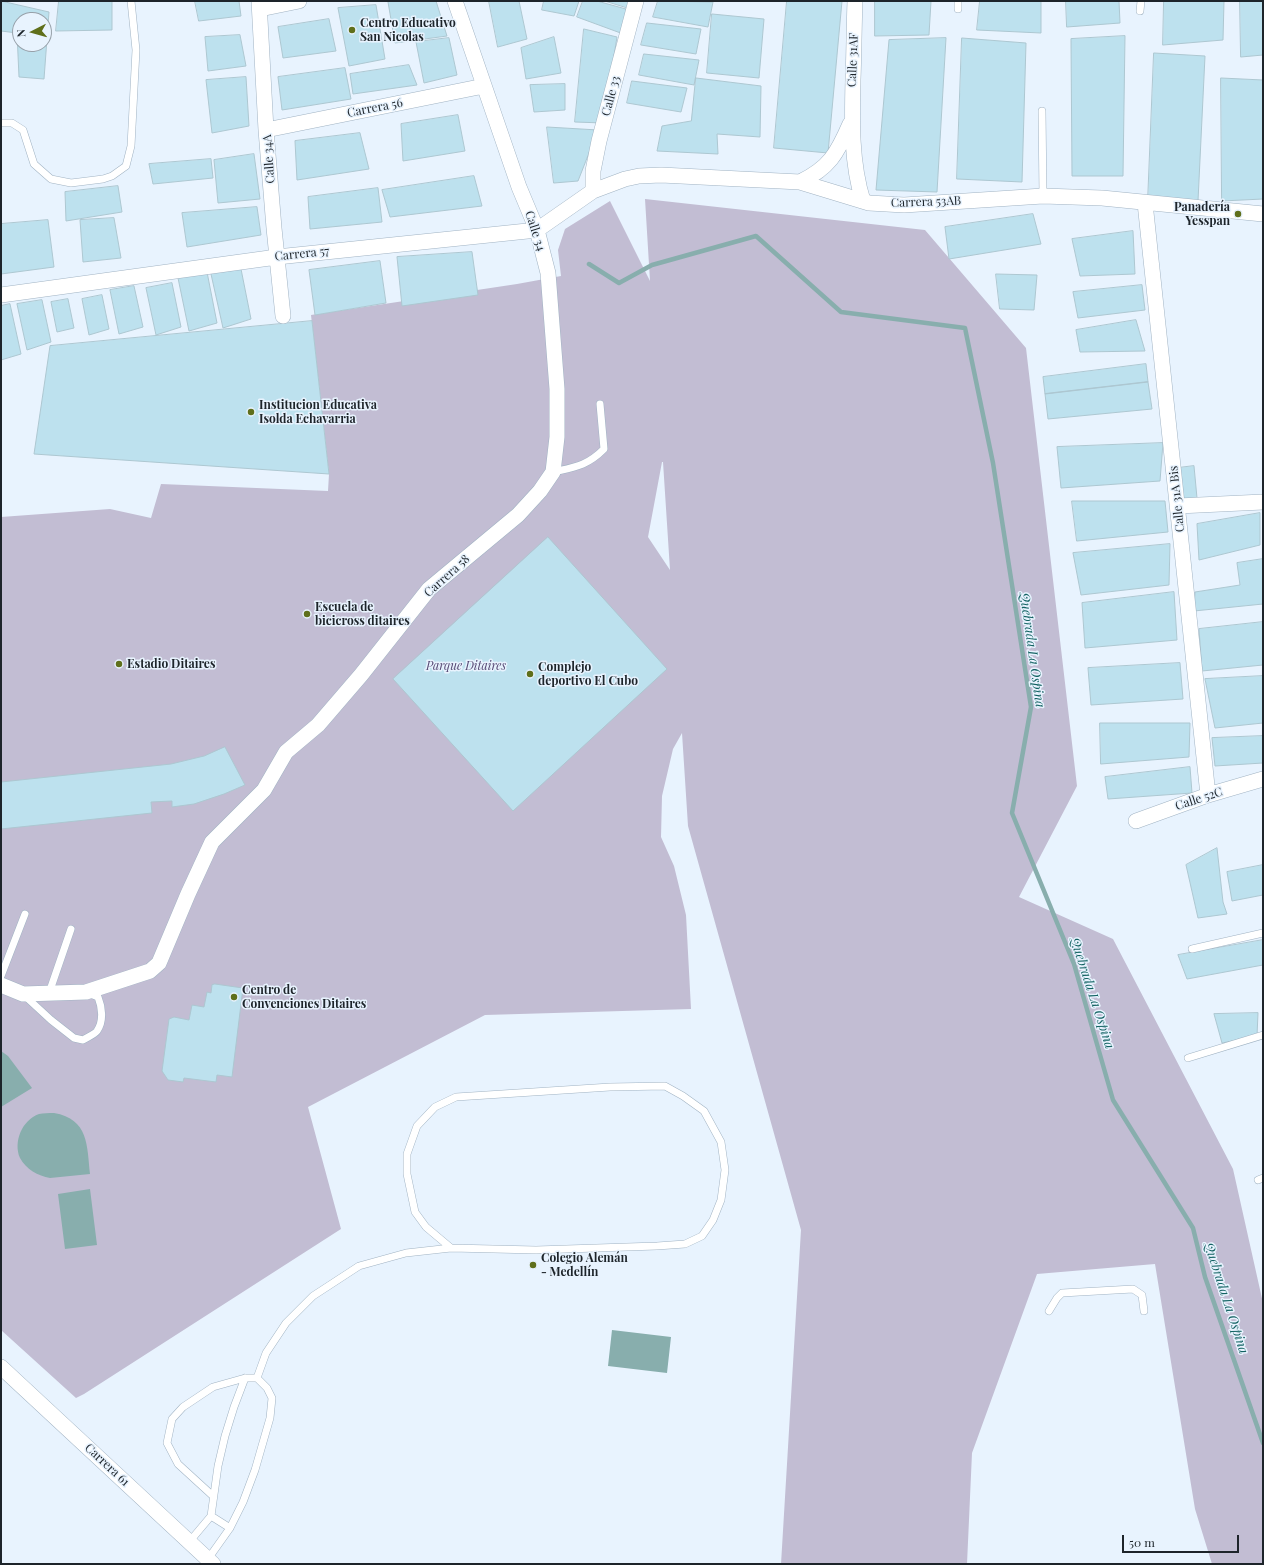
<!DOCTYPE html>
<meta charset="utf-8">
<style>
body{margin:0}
#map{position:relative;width:1264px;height:1565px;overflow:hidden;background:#e8f3fe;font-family:"Playfair Display",serif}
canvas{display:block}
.frame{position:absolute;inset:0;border:2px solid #1d242a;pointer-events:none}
.north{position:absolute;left:12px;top:12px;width:40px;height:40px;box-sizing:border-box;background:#e8f3fe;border:1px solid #97a0a9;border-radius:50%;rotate:264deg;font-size:11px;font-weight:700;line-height:16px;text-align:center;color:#1d242a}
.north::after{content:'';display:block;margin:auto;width:14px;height:18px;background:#5f6f1b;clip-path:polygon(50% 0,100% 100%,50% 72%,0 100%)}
.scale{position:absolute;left:1122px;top:1535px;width:117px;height:18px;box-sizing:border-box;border:2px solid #1d242a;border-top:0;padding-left:5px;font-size:12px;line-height:14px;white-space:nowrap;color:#1d242a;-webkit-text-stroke:3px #e8f3fe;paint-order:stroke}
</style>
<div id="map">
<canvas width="1264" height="1565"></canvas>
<div class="frame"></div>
<div class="north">N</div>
<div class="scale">50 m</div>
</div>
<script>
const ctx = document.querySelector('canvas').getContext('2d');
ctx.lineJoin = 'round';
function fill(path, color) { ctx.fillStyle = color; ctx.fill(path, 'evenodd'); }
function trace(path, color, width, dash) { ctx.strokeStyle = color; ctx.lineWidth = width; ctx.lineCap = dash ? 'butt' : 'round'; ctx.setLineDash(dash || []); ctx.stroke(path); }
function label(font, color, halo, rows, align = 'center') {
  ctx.font = font + ' "Playfair Display",serif'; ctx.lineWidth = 3; ctx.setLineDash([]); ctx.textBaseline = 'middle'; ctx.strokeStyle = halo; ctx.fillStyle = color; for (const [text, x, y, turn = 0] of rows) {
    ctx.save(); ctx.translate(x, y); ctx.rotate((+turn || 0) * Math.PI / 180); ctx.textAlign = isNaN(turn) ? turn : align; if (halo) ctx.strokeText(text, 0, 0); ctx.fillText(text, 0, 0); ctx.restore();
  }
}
fill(new Path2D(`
 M645 199 925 230 1026 348 1077 786 1019 897 1113 939 1233 1169 1263 1303V1564H1212L1195 1509 1155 1264 1037 1274 972 1453 967 1564H781L801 1230 688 826 682 733 673 749 662 796 661 837 674 866 686 915 691 1009 485 1015 308 1107 341 1229 84 1394 76 1398 1 1330V517L110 509 151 518 161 484 328 491 329 474 311 315 517 284 561 276 558 250 565 229 610 201 650 281ZM662 462H663L670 570 648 537Z`), '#c2bdd3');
fill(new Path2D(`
 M1 1051 8 1056 32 1088 1 1107Z
 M54 1113C89 1119 87 1146 90 1174L50 1178C38 1176 26 1169 20 1158 13 1142 22 1120 39 1114 43 1113 49 1113 54 1113Z
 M90 1189 97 1245 65 1249 58 1194Z
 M612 1330 671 1337 667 1373 608 1366Z`), '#88aead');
trace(new Path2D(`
 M589 264 619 283 652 265 756 236 841 312 965 328 993 463 1031 707 1012 813 1074 964 1113 1100 1193 1228 1205 1277 1263 1443`), '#88aead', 4.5);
const building = new Path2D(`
 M1 1 49 12 44 79 19 77 17 33 1 31ZM20 20H44V44H20Z
 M59 1H112V30L56 31Z
 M195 1H239L241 16 199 21Z
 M393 1H436L447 36 395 43 388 2Z
 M489 1H519L527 39 498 47Z
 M544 1H579L574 16 542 10Z
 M583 1H597L633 11 626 35 577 17Z
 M605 1H633L632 9Z
 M658 1 713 2 708 27 653 17Z
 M787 1H842L828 153 774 148Z
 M875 1H931L929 35 875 36Z
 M980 1H1041V33L977 30Z
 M1066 1H1119L1120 23 1067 27Z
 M1164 1H1224L1223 40 1163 45Z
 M1240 1H1263V55L1241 57Z
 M376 5 385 59 349 66 338 8Z
 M712 14 764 19 759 78 707 73Z
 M329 19 336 51 283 58 278 27Z
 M647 23 701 29 696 54 641 45Z
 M584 29 617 37 603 123 575 122Z
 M240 35 246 66 208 71 205 37Z
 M1125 36 1123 176H1072L1071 39Z
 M554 37 561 73 526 79 521 48Z
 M449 38 457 75 424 83 416 42Z
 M946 38 937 192 876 190 889 40Z
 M962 38 1026 43 1022 182 957 179Z
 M1154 53 1205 56 1198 201H1148Z
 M644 54 699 60 694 85 639 75Z
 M409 65 417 85 353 94 350 74Z
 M345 68 351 99 282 110 278 77Z
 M246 77 249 126 212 133 206 80Z
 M696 78 761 86 760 137 717 134 718 154 657 151 662 126 691 121Z
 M1221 78 1263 80V199L1222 201Z
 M632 81 687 88 681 112 627 103Z
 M565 84V110L534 112 530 85Z
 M458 115 465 151 403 161 401 124Z
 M547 127 598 130 578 181 554 183Z
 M360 133 369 169 297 180 295 141Z
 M254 154 260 199 218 203 214 160Z
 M211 159 213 178 153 184 149 164Z
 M474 176 482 206 390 217 382 190Z
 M118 186 122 212 66 221 65 192Z
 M378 188 382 222 310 229 308 197Z
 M257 207 261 235 187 247 182 213Z
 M1033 214 1041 244 949 259 945 227Z
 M114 218 121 258 83 262 80 220Z
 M48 220 54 267 1 274V224Z
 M1133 231 1135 274 1080 276 1072 239Z
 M472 252 478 295 402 306 397 257Z
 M380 261 386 303 315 315 309 270Z
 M241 269 251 319 223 328 211 274Z
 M207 272 217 323 189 331 178 278Z
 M996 274 1037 275 1034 310 1000 309Z
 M172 283 181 327 156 335 146 288Z
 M1142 285 1145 310 1078 318 1073 292Z
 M134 286 143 327 119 334 110 290Z
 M102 295 109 329 89 335 82 299Z
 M68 299 74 328 57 332 51 302Z
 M42 300 51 342 27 350 17 304Z
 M10 304 21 354 1 360V306Z
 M1136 320 1145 351 1080 352 1076 330Z
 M312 321 329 474 34 454 50 346Z
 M1146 364 1148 382 1045 394 1043 377Z
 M1148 382 1152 409 1048 419 1045 394Z
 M1163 443 1160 481 1061 488 1057 447Z
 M1194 466 1197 498 1181 499 1178 468Z
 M1072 501H1165L1168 532 1077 541Z
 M1260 513V545L1199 560 1197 524Z
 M548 537 667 669 513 811 393 679Z
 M1170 544 1169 585 1081 595 1073 553Z
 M1263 559V604L1194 611 1195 592 1240 585 1237 563Z
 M1174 592 1177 640 1085 648 1082 603Z
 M1263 622V665L1202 671 1199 629Z
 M1180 663 1183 699 1091 705 1088 668Z
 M1263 676V723L1215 728 1205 679Z
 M1100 723H1190L1189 757 1101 764Z
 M1263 736V763L1215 766 1212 738Z
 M225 747 245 785 224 794 194 804 172 807V801L151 802 152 813 1 829V782L171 764 204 756Z
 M1190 767 1192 793 1108 799 1105 777Z
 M1217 848 1223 902 1227 914 1198 918 1186 865Z
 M1263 865V895L1232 901 1227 872Z
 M1263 940V965L1187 979 1178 955Z
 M215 984 243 988 232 1077 217 1075 216 1082 184 1078 183 1082 168 1080 162 1071 169 1019 174 1017 189 1020 192 1005 204 1007 207 992 211 993 212 985Z
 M1258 1013 1257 1036 1222 1043 1214 1014Z`);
fill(building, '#bde1ee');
trace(building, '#adc7d1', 1);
const service = new Path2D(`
 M958 9V1
 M1140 11 1141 1
 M1042 111 1043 196
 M1 123H12L23 130 34 164 51 179 71 183 103 179 112 176 126 166 131 146 136 50 131 1
 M553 472C575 467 587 466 604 449L600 404
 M1192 949 1263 933
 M1 976 25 914
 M49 993 71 929
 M25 996 51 1020 74 1038 83 1040C87 1037 94 1035 97 1031 104 1021 102 1007 98 997L88 993
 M1188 1058 1263 1035
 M1258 1180 1263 1178
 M1049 1311 1057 1298 1062 1293 1133 1289 1142 1295 1144 1311
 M257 1378 266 1353 286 1323 313 1296 359 1266 406 1253 451 1248 536 1250 657 1246 685 1244 702 1236 713 1220 721 1200 725 1170 721 1142 704 1111 683 1096 665 1086 610 1087 456 1097 435 1107 417 1126 407 1154V1174L415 1212 426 1227 451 1248
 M211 1516 230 1528
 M190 1541 211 1516 218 1466 225 1436 234 1407 245 1378
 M208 1559 230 1528 243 1502 255 1470 270 1418 272 1398 267 1388 257 1378H245L213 1387 183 1407 172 1419 167 1443 178 1464 213 1496`);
const minor = new Path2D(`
 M259 1 266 130 274 228 283 316
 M855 1C854 27 854 54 853 80 852 122 851 162 863 201
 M260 9 299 1
 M266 130 484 86
 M800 182C829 168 837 154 850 124
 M593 191V171L599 141 636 1
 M1145 203 1208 795
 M1 295 277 257 537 230 593 191 625 179 639 176 661 175 800 182 869 203 904 205 1043 196 1102 198 1263 214
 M1178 506 1263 502
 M1136 821 1208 795 1263 779
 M1 985 23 994 86 992 150 971 159 963 188 894 212 842 264 790 286 752 318 725 361 675 429 589 518 515 540 491 553 472 557 437V389L548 273 537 230 519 187 455 1
 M1 1367 213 1564`);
trace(service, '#a1b3c3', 8);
trace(minor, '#a1b3c3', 16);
trace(service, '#fff', 7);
trace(minor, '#fff', 15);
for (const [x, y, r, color] of [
 [352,30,4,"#5f6f1b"],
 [1238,214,4,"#5f6f1b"],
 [251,412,4,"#5f6f1b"],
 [307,614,4,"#5f6f1b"],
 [119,664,4,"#5f6f1b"],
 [530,674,4,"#5f6f1b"],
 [234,997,4,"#5f6f1b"],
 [533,1265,4,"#5f6f1b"]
]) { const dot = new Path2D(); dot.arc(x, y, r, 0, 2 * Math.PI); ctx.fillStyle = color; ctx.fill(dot); trace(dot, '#e8f3fe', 1.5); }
label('bold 12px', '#1d242a', '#e8f3fe', [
 ["Centro Educativo",360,23],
 ["San Nicolas",360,37],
 ["Panadería",1230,207,"right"],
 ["Yesspan",1230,221,"right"],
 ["Institucion Educativa",259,405],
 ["Isolda Echavarria",259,419],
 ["Escuela de",315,607],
 ["bicicross ditaires",315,621],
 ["Estadio Ditaires",127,664],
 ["Complejo",538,667],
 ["deportivo El Cubo",538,681],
 ["Centro de",242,990],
 ["Convenciones Ditaires",242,1004],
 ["Colegio Alemán",541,1258],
 ["- Medellín",541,1272]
], 'left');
label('12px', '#1d242a', '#e8f3fe', [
 ["Calle 31AF",853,60,-88],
 ["Calle 33",611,96,-75],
 ["Carrera 56",375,108,-11],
 ["Calle 34A",269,159,-94],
 ["Carrera 53AB",926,202,-2],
 ["Calle 34",535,231,72],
 ["Carrera 57",302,254,-6],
 ["Calle 31A Bis",1177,499,-96],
 ["Carrera 58",447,576,-42],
 ["Calle 52C",1199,799,-18],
 ["Carrera 61",107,1465,43]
]);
label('italic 12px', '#564974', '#e8f3fe', [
 ["Parque Ditaires",466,666]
]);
label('italic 13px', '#126262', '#e8f3fe', [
 ["Quebrada La Ospina",1032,650,82],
 ["Quebrada La Ospina",1092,993,72],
 ["Quebrada La Ospina",1226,1298,72]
]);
</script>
